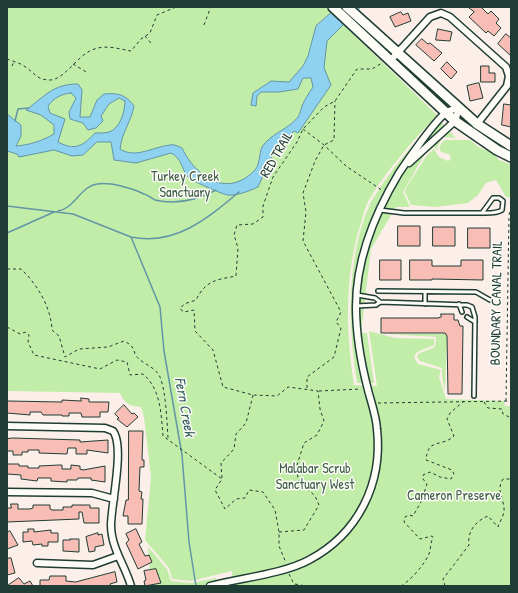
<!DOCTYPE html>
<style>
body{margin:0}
#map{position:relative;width:518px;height:593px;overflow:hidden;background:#fcefea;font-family:"Patrick Hand",sans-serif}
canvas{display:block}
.frame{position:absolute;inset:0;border:8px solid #1f3d34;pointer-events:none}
</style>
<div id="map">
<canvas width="518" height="593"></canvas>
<div class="frame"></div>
</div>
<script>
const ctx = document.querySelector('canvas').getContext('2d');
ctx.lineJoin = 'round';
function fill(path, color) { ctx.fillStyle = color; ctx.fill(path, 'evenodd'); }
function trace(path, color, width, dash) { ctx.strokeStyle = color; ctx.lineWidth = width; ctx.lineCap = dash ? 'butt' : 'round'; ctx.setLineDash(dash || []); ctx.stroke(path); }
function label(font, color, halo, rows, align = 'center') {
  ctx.font = font + ' "Patrick Hand",sans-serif'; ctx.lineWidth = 3; ctx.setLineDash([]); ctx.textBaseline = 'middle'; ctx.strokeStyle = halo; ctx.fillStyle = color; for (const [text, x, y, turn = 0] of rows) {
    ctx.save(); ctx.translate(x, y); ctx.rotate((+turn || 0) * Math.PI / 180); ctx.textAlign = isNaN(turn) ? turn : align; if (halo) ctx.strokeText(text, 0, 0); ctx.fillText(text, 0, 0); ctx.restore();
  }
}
fill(new Path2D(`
 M7 7H325L437 115C412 142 388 168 369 200 365 207 363 216 361 223 344 275 346 332 354 385L377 386 369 331 395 338 434 339V345L417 352 414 357 418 364 441 370 439 377 446 399 504 401 505 406H511V586H233L232 571 191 581 172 579 169 568 145 540 151 477 144 417 141 407C129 406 125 404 120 393L7 391Z
 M437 118 456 138 443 137 437 147 438 151 434 147 425 154 403 192 410 207H396L371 249 361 333H367L374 383H357C348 326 346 257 370 204 373 197 379 190 383 183 399 160 418 139 437 118Z
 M444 140H470L480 148 493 153 499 160 510 164V197H506L496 180 486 183 478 195 468 203 436 207 411 205 405 192 406 188 427 155 434 149 439 157 448 161 451 159 449 154 441 152 439 147Z
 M387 334H447L445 391 442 377V368L420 361 417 357 418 354 435 347 436 337Z
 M148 547 167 569 171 581 191 583 216 578 219 586H151Z`), '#c2eda9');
const water = new Path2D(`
 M338 7H361L327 41 324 68 331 85 298 133 294 131 272 156 258 187C249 191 237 196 227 195 220 193 191 181 187 176 181 167 182 159 171 153L136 163 114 160 111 142H97L83 155 72 156 54 150 19 157 17 154 7 151V114L21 125V136L16 146C29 145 42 141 54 134V125L41 115 26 110C45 96 53 84 78 84L82 90 80 117H90L97 100 104 94C118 93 125 94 134 106 131 122 122 132 120 149 135 159 153 147 170 145 174 144 178 146 182 148 196 177 227 199 255 170 260 164 259 154 262 147 270 134 289 129 298 117 300 114 301 109 302 106 305 99 309 93 313 87L311 78H303L298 89 279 92H261L257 96 256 106 251 105 253 93 271 81 289 82 303 66 308 56 316 26ZM71 93 76 98 69 112 70 119 83 123 88 130 96 128 103 121 101 116 109 104 119 98 125 101C125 111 120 129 109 132 105 133 100 133 95 133 83 146 75 151 58 142L65 119 50 113 48 106C54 98 61 94 71 93Z`);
fill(water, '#8fd1f0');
trace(water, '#6296a5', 1);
trace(new Path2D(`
 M15 121 18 109 29 108
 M7 206 73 214 131 237 160 307 164 351 182 455 189 542 196 586
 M58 211C74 209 81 186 97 184 110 182 132 188 144 194 148 195 151 198 155 200 176 205 197 200 216 190
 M7 233 54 212
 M131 237C175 246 207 219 239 192`), '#6296a5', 1.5);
const building = new Path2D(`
 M468 7H481L488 14 491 11 499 19 496 23 501 28 494 36 488 31 486 33 469 17 474 12Z
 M401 12 403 15 408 13 411 21 395 27 390 17Z
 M438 29 452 32 450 41 436 40Z
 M506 34 511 38V56L498 44Z
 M422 39 428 44 430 43 442 53 434 61 416 45Z
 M447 62 457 72 451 79 441 69Z
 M481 66H489V73H495V82H481Z
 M479 83 483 98 470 101 467 86Z
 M504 104 511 105V127L502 125Z
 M398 226H420V246H398Z
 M433 227H455V246H433Z
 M468 228H490V248H468Z
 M380 260H401V280H380Z
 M410 260H432V266H461V260H483V280L432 279V280H410Z
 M441 314H454V320H458L460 326H463L462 394H448L447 336 445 333H381V318H438L441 317Z
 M81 398 89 399V402H109L108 412H100V417H82L81 413H69V416H62V415H43L41 412H30V415L7 413V401L62 402V400L81 401Z
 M124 405 132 414 134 413 138 417 127 427 117 419 119 418 115 414Z
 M129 431H143L142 460H144V467H140L139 491 142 492 141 499H143L142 524H128V516H123L126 500H128Z
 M13 438 80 440V442L108 440V453L87 450V454H76V448H68L67 454 39 453V450H28V452H22V455H13V451H7V439Z
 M7 464H19V466H28V468H39V466L59 465H62V469H71V465L80 466V469L83 470 105 466V482L91 480V478H78L77 480H67V482L51 481V478H38L37 481 21 479V475L7 474Z
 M11 504H18V509H30L33 508V505H50V509L52 510H63V507H72V505H90V508H99V523H84L82 512H79V519L7 522V508H11Z
 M28 529H34V532L51 530V533H58V542H48V546H42V544L33 545 32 541 23 542V532H28Z
 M136 529 142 542 139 544 145 556 149 555 152 562 138 569 126 543 129 540 126 534Z
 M10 531 18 545 7 549V533Z
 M98 533V535L102 534 104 545 95 547V551L89 552 86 537Z
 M70 539H79V552L63 551V540H70Z
 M11 558 15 573 7 575V559Z
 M156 569 161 583 145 586 144 581 146 580 144 571Z
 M115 572 117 582 110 584 111 586H40V580H49L50 576H66V581L75 582Z
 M19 578 24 584 30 581 33 586H7Z`);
fill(building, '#f8bdb4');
trace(building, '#1f3d34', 1);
const lane = new Path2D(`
 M380 210 404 213H480C487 213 496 214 502 210L503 201 499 198H493L482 213
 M378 291 476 292 490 300
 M380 302 467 305 472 307 475 317 474 396
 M425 304V292
 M459 304 462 312
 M356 306 376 305 380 302 375 298 357 295
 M467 317 475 322`);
const street = new Path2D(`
 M391 60 430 17 441 13 450 17 506 67 509 76 507 86 477 124
 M409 163 455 121 459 108
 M7 426 105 428 113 431C125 447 111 505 111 525 111 548 125 565 131 586
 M7 492 92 493 114 499
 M37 563 93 565 118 556
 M210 586C240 578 283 574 309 560 358 534 383 484 377 429 376 415 371 402 368 390 361 363 356 335 356 307 356 259 375 213 399 173 407 161 436 119 447 112 450 110 455 109 459 108`);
const secondary = new Path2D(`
 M333 7 455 121 497 150 511 157
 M347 7 477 124 511 146`);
trace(lane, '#1f3d34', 6);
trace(street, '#1f3d34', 9);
trace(secondary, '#1f3d34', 12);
trace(new Path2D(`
 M204 25 210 9 209 7
 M145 36 151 43
 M7 59C12 61 20 63 24 66 34 72 36 80 50 80 64 80 78 55 92 50 105 44 119 49 131 51L141 39 150 33 157 15 176 7
 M73 64 88 73
 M12 66 14 62
 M303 129 324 145 346 166 383 191
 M7 269H21C37 284 51 307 52 330L59 336 65 357 79 349 108 347 124 341C138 348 131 352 139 359 146 365 156 368 160 377 166 392 167 422 168 438
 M7 327 20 334 26 332 29 335 28 342 34 355 100 369 117 360 127 362 130 375 143 374C161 389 161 414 163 436L222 479
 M307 388V377L334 357 341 328 336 322 341 312 303 241 306 212 303 193 315 161 324 145 334 140 335 101
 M319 391 361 389
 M253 395 246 423 236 434 234 449 221 463 222 479 215 490 225 509 236 499 245 498 249 490 263 492 275 510 279 532V546L286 563
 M506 401 509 215 511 207
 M484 402 488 408 502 409 503 414 509 417 511 421
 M378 403 511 401
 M279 532 304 530 319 505 315 496 298 480 297 465 304 443 317 435 324 421 320 409 318 391 288 387 277 396 253 395 223 387 213 350 195 331 194 310 184 312 180 309 184 304 196 300C206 280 216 280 236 276L238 248 234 235 237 225 253 224 263 217V206L273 177 297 142 303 129 324 107 335 101 357 69H372L382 63
 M289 574 295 586
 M295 584 306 586
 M401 586C412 579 424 565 429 554 431 549 430 543 433 538L432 536 420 539 404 522 405 517 409 515 413 516 421 502 427 484 423 479V475L430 472 440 477 451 479 454 474 452 470 426 460C428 437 441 448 454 436L447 419 450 413 464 401
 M445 586 443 579 469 545C467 531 476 521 488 516L498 527C500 521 505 514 504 508 503 497 496 490 503 479H511`), '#1f3d34', 1, [3, 3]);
trace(lane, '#fdfcf7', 3);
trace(street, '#fdfcf7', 6);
trace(secondary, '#fdfcf7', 9);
label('14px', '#1f3d34', '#fdfcf7', [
 ["RED TRAIL",277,155,-60],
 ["BOUNDARY CANAL TRAIL",497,303,-89]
]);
label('14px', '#40604b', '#fdfcf7', [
 ["Turkey Creek",185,177],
 ["Sanctuary",185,193],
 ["Malabar Scrub",315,469],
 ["Sanctuary West",315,485],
 ["Cameron Preserve",454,496]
]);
label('italic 15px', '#3b6263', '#fdfcf7', [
 ["Fern Creek",184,407,80]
]);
</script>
